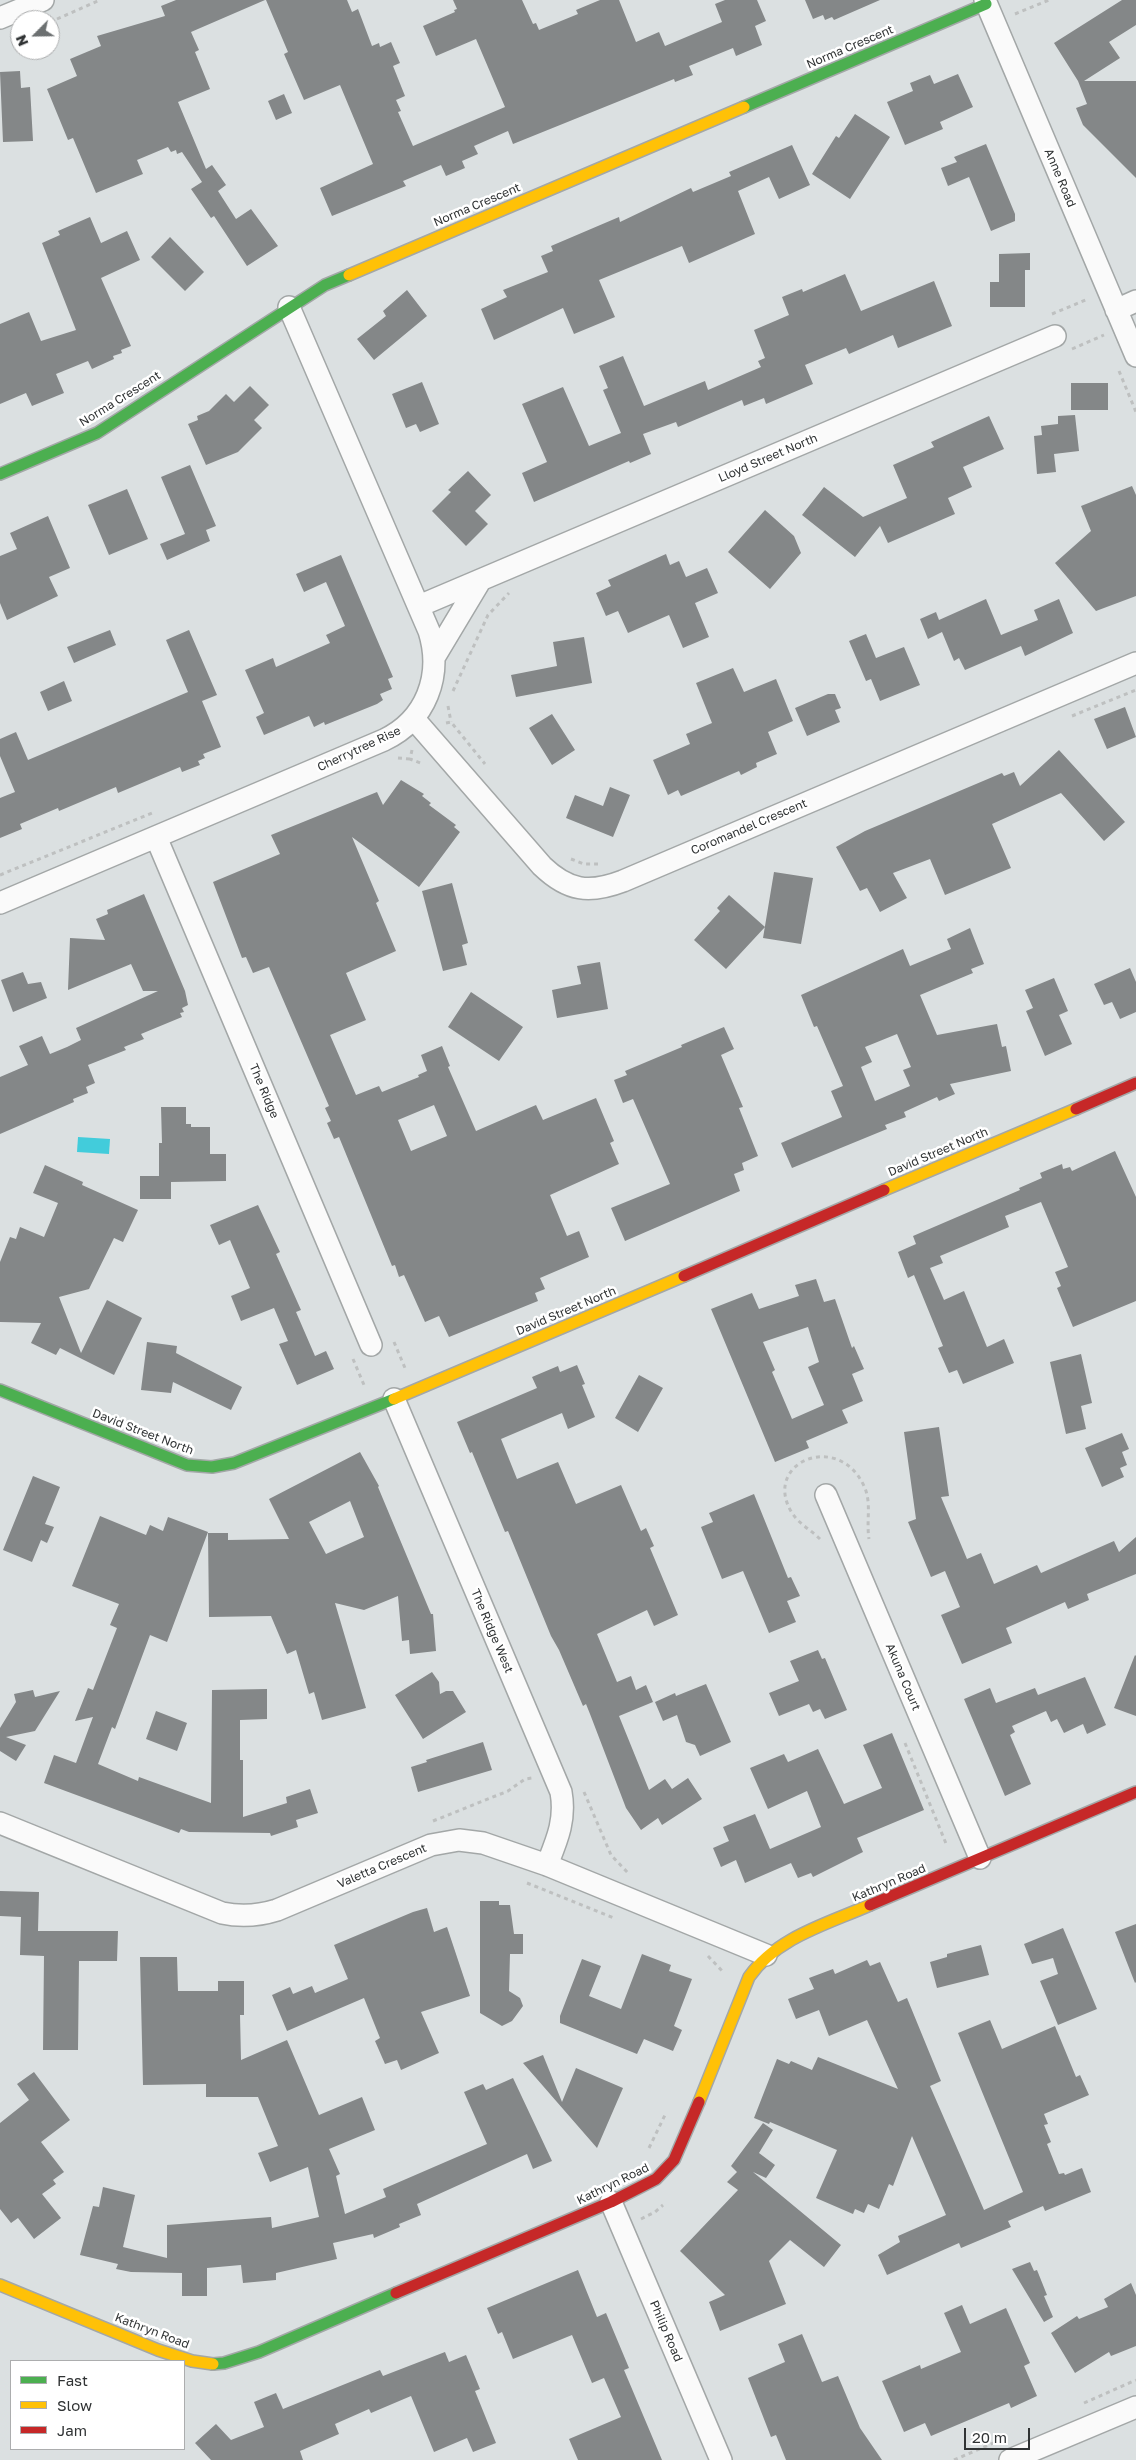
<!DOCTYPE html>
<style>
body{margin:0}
#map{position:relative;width:1136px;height:2460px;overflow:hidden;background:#dbe0e1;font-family:"Golos Text",sans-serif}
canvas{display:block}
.legend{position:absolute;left:10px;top:2360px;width:175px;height:90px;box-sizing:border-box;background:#fff;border:1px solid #acadae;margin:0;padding:6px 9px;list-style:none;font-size:15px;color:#303334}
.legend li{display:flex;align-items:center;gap:10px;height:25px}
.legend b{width:25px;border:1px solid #acadae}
.north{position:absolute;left:10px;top:10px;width:50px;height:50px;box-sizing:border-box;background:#fff;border:1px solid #acadae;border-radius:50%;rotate:247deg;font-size:14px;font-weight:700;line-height:20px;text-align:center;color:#303334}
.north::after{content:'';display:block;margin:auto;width:18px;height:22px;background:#6c7071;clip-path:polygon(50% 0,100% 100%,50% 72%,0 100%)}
.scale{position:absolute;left:964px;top:2428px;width:66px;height:22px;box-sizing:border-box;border:2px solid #303334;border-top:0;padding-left:6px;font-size:15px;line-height:18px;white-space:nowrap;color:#303334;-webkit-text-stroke:4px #fff;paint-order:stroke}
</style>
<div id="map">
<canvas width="1136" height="2460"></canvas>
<ul class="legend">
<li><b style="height:6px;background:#4caf50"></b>Fast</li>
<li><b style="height:6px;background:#ffc107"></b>Slow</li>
<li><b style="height:6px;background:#c62828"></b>Jam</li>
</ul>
<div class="north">N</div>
<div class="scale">20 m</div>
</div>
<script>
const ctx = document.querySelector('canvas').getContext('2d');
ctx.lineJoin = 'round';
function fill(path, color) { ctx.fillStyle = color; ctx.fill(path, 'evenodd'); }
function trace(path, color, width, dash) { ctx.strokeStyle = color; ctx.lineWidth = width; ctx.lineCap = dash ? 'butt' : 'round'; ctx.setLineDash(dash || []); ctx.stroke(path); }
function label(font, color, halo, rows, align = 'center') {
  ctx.font = font + ' "Golos Text",sans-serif'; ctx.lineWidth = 5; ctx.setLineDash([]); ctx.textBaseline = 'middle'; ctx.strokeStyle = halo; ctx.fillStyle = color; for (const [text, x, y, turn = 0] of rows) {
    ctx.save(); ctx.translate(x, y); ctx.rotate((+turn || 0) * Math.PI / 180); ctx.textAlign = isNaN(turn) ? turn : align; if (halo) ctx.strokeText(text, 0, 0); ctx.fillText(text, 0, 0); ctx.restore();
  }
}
fill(new Path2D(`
 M78 1137 110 1139 109 1154 77 1152Z`), '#42ccdb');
fill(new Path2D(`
 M176 0H265L191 32 199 50 195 52 210 89 178 102 206 169 212 165 226 185 218 191 236 219 251 209 278 246 247 266 214 216 211 218 191 189 202 182 182 152 177 154 176 150 171 152 168 147 137 160 143 174 96 193 73 138 68 140 47 89 77 76 70 59 101 46 97 36 165 16 161 6Z
 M266 0H347L352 12 358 9 372 46 379 43 380 47 391 42 400 63 393 66 405 96 396 100 401 111 398 112 413 146 505 107 476 39 436 56 423 26 455 12 454 10 457 9 453 0H522L533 24 536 23 539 30 578 14 576 10 600 0H619L636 42 659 32 665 46 722 22 715 4 725 0H757L766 21 755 26 762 45 736 56 733 48 689 66 693 75 675 82 674 79 513 144 508 131 474 146 478 154 462 161 465 168 446 176 441 165 403 181 406 186 332 216 320 188 373 164 340 85 304 100 284 54 288 52Z
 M805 0H880L834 20 832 17 825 20 823 15 813 19Z
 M1122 0H1136V25L1109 42 1120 58 1084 81H1136V178L1083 125 1076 108 1087 104 1078 81 1054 43Z
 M20 71 21 88 30 87 33 141 3 142 0 72Z
 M958 74 973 107 940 122 943 129 905 145 887 102 913 91 910 83 930 75 934 84Z
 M284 94 292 113 276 120 268 101Z
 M855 114 890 137 850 199 812 174 836 136 839 138Z
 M986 144 1015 214V221L991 231 969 177 948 186 941 168 957 162 954 157Z
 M792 145 810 185 779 199 769 177 738 191 755 234 689 263 682 246 599 280 615 317 574 334 563 308 494 340 481 309 507 297 503 290 548 272 541 256 553 251 551 246 619 217 620 222 691 188 693 192 731 176 729 172Z
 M90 217 101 243 127 231 140 260 101 278 131 346 121 350 122 353 113 356 114 359 92 369 88 361 56 374 64 393 32 406 26 393 0 404V324L29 312 41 341 76 330 42 243 60 235 58 231Z
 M170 237 204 272 185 291 151 257Z
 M1030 253V270H1025V307H990V282H999V254Z
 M845 274 861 311 934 281 952 326 898 348 893 335 849 354 846 348 805 365 813 384 766 404 764 398 744 406 742 400 678 427 676 422 643 434 651 454 630 463 629 461 534 502 522 473 547 462 522 404 563 387 589 446 621 433 603 390 608 388 599 366 623 356 644 406 705 381 708 390 761 367 758 361 765 358 754 330 789 315 782 297 802 289 803 292Z
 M407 290 427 316 374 360 357 339 386 316 383 311Z
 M422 382 439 424 420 432 416 424 406 428 392 394Z
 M1071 383H1108V410H1071Z
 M250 386 269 405 254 420 262 428 238 452 206 465 188 424 198 420 197 416 209 411 226 394 234 402Z
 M1075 415 1079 451 1054 454 1056 472 1037 474 1034 436 1042 435 1041 426 1058 424V416Z
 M989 416 1004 449 963 467 972 487 948 498 955 514 888 543 880 526 855 557 802 515 824 487 863 517 907 498 893 465 934 447 931 442Z
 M190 465 216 526 206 530 210 541 167 560 160 544 185 534 161 477Z
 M468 471 491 495 475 511 488 524 466 546 432 511 451 492 448 490Z
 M1132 486 1136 495V596L1096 611 1055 563 1091 531 1081 506Z
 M127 489 148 539 109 555 88 505Z
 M765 510 794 536 801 553 770 589 728 552Z
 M48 516 70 568 49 577 58 596 7 620 0 603V556L17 549 10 533Z
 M666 554 670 565 679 561 686 577 707 568 718 593 695 603 709 637 683 648 669 615 628 633 618 611 606 616 596 593 611 586 608 580Z
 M341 555 393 677 388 679 392 689 380 694 383 700 377 704 325 725 324 722 314 727 309 716 264 735 256 717 264 713 245 670 273 658 276 667 330 643 326 635 345 626 326 582 304 592 296 574Z
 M986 599 1001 635 1038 620 1034 610 1059 599 1073 633 1025 656 1021 646 965 670 959 658 954 661 942 632 928 639 920 619 936 612 939 620Z
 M110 630 116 645 74 663 67 647Z
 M189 630 217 695 202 701 221 747 203 754 205 758 198 761 200 765 182 772 180 767 118 793 116 787 59 811 58 808 20 824 22 829 0 838V798L15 792 0 756V739L16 732 28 760 188 692 166 640Z
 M866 634 876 658 904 647 920 685 880 701 871 679 866 681 849 641Z
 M584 637 592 683 516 697 511 675 557 666 553 642Z
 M733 668 744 692 776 679 793 721 768 732 777 754 756 763 757 767 741 775 739 771 681 796 678 790 668 795 653 760 690 744 686 734 712 723 696 683Z
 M64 681 72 701 48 711 40 692Z
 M828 694H835L841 708 835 710 840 722 807 736 795 708Z
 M1125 707 1136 737 1107 749 1094 719Z
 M552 714 575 750 552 765 529 728Z
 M1059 750 1125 822 1104 841 1061 793 992 824 1011 868 945 895 930 859 893 873 907 898 880 912 867 888 860 891 836 847 865 831 1002 773 1004 776 1014 772 1020 786Z
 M401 780 424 794 422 796 431 803 429 805 456 825 454 827 460 832 419 887 352 837 379 901 376 903 396 951 346 973 366 1020 330 1035 356 1095 379 1086 382 1092 419 1077 418 1075 427 1071 421 1055 442 1046 450 1066 448 1067 476 1131 536 1105 543 1120 596 1098 614 1141 610 1143 619 1164 550 1195 567 1236 579 1231 589 1257 540 1278 545 1289 535 1293 538 1301 449 1337 439 1316 425 1322 404 1275 399 1277 395 1265 392 1266 339 1137 334 1139 327 1123 331 1121 325 1108 329 1106 269 967 253 973 246 957 242 958 213 882 280 854 271 835 377 792 383 805ZM434 1105 447 1136 411 1151 398 1120Z
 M610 787 630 795 613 837 566 818 575 795 603 806Z
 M774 872 813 878 801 944 763 938Z
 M452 883 468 943 462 945 467 965 443 971 422 891Z
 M144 894 185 991 188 1005 182 1008 184 1012 180 1013 182 1017 141 1034 144 1039 124 1047 126 1050 88 1065 95 1083 86 1087 88 1093 73 1099 74 1102 0 1134V1077L28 1065 19 1046 42 1036 50 1054 67 1047 81 1040 76 1028 158 991H143L131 964 68 990 70 938 105 940 96 919 108 914 107 910Z
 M729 895 765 927 726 969 694 940 720 911 717 908Z
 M970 928 984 964 971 969 973 973 920 995 937 1035 997 1024 1002 1047 1006 1046 1011 1071 950 1084 955 1094 939 1101 937 1097 904 1112 906 1117 885 1125 887 1129 792 1168 781 1143 842 1117 831 1091 843 1086 817 1026 814 1027 801 995 903 949 910 966 951 949 947 939ZM897 1034 911 1067 903 1070 910 1086 875 1101 861 1067 872 1062 865 1047Z
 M600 962 608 1009 557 1018 552 990 581 984 577 966Z
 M1130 968 1136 982V1012L1120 1019 1112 1002 1104 1005 1094 984Z
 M23 972 28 984 41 982 47 998 13 1012 1 980Z
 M1054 978 1068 1011 1059 1015 1072 1044 1045 1056 1026 1011 1033 1008 1025 990Z
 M471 992 523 1027 499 1061 448 1027Z
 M724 1027 734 1049 721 1055 743 1107 739 1108 758 1156 742 1163 744 1170 734 1174 740 1191 625 1241 611 1208 670 1184 633 1099 623 1103 614 1080 627 1075 625 1071 682 1047 681 1045Z
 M161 1107H186V1124H191V1127H210V1154H226V1181L171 1182V1199H140V1176H159V1143H162Z
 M1115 1151 1136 1197V1301L1073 1327 1057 1288 1061 1286 1055 1272 1068 1267 1041 1202 1005 1216 1009 1227 940 1256 943 1263 930 1268 944 1300 964 1291 987 1347 1004 1339 1014 1363 963 1384 957 1370 949 1373 938 1348 943 1346 914 1275 908 1278 898 1252 916 1244 913 1236 1020 1190 1019 1188 1042 1178 1040 1173 1062 1164 1063 1169 1070 1167 1072 1171Z
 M45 1165 83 1182 82 1185 138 1210 123 1242 114 1238 89 1289 59 1297 81 1353 107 1300 142 1318 114 1375 60 1348 56 1355 31 1343 41 1323 0 1322V1262L10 1237 16 1239 20 1227 44 1237 58 1203 33 1193Z
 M258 1205 280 1252 276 1254 301 1310 296 1312 315 1356 326 1351 334 1369 297 1385 279 1344 288 1341 274 1308 241 1321 231 1296 250 1288 230 1240 219 1245 210 1225Z
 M816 1279 824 1302 835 1299 852 1348 854 1346 864 1369 852 1374 863 1401 842 1410 848 1423 806 1441 809 1448 775 1462 711 1309 752 1293 759 1309 799 1296 795 1285ZM808 1327 819 1362 808 1367 824 1405 792 1419 772 1372 775 1370 763 1342Z
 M147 1342 177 1346 176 1353 242 1387 231 1410 173 1382 171 1393 141 1390Z
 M1081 1354 1092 1403 1081 1406 1086 1429 1066 1434 1050 1362Z
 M577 1365 585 1384 582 1385 595 1417 568 1429 562 1413 501 1439 517 1479 558 1462 576 1504 621 1485 641 1531 646 1528 654 1546 650 1548 678 1615 654 1626 647 1610 597 1634 617 1682 631 1676 636 1690 646 1685 653 1702 619 1716 649 1790 665 1779 672 1789 688 1778 702 1799 662 1825 658 1818 641 1830 626 1808 590 1714 586 1704 583 1706 559 1650 551 1636 508 1531 505 1532 472 1452 470 1453 457 1422 537 1388 532 1377 558 1366 560 1372Z
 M639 1375 663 1388 638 1432 615 1418Z
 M939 1427 949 1496 941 1497 967 1559 981 1553 994 1584 1037 1565 1041 1573 1114 1541 1119 1552 1136 1537V1574L1087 1594 1089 1600 1068 1609 1065 1602 1006 1628 1012 1643 962 1664 941 1615 960 1607 945 1571 931 1577 908 1522 916 1519 904 1432Z
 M1122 1433 1129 1449 1122 1452 1127 1465 1120 1468 1124 1477 1102 1487 1085 1448Z
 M360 1452 379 1486 378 1487 431 1614H433L436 1651 410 1654 409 1640 402 1641 398 1596 364 1610 335 1603 366 1708 322 1720 314 1692 309 1694 296 1650 287 1654 271 1616 209 1617 208 1533H228V1540L289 1539 269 1499ZM350 1501 364 1537 326 1554 309 1522Z
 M33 1476 60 1487 45 1524 54 1527 47 1543 41 1540 32 1562 3 1550Z
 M754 1494 788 1578 791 1577 800 1596 787 1601 796 1622 769 1633 743 1571 722 1579 701 1527 713 1522 709 1513Z
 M100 1516 146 1535 150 1525 163 1531 168 1517 208 1532 167 1642 150 1635 115 1729 112 1727 98 1764 138 1781 139 1777 211 1803 212 1690 267 1689V1719L240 1720V1760H243V1817L287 1803 286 1797 310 1789 318 1813 296 1820 298 1827 271 1836 270 1833 189 1832 181 1829 179 1833 44 1783 54 1755 76 1763 93 1717 75 1721 88 1688 93 1690 117 1628 110 1625 119 1604 72 1586Z
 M818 1650 822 1659 825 1658 847 1710 825 1719 820 1709 813 1712 809 1704 779 1716 769 1693 799 1681 790 1661Z
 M1135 1655 1136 1656V1716L1114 1708Z
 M432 1672 439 1682 440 1694 446 1691H453L466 1712 423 1739 395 1695Z
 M1085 1677 1106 1725 1087 1734 1083 1724 1064 1733 1057 1719 1051 1722 1046 1711 1012 1726 1015 1732 1010 1735 1031 1784 1005 1796 964 1699 990 1688 996 1703 1035 1688 1038 1695Z
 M706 1684 731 1742 700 1756 695 1745 686 1742 677 1715 663 1721 655 1702 675 1693 676 1696Z
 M33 1690 35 1697 60 1691 35 1731 6 1737 26 1745 16 1761 0 1751V1728L16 1702 14 1694Z
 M156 1711 187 1723 177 1751 146 1739Z
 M892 1733 924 1810 857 1838 863 1852 813 1877 811 1873 798 1878 791 1863 745 1883 736 1860 721 1867 713 1848 729 1841 723 1827 755 1814 770 1849 821 1827 807 1791 768 1809 750 1768 784 1754 788 1762 818 1749 844 1804 882 1788 863 1745Z
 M483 1742 492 1770 418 1792 411 1767 427 1762 426 1760Z
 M0 1891 39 1892 38 1931H118L117 1961H79L78 2050H43L44 1956 20 1955 21 1917 0 1916Z
 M480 1901H499V1905H510L514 1934H523V1954H510L509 1991 520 1998 523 2006 512 2021 502 2026 480 2013Z
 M427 1908 434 1932 447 1927 470 1996 421 2012 439 2053 401 2070 397 2060 385 2064 375 2041 380 2038 364 1998 287 2031 272 1995 290 1987 293 1994 312 1986 315 1993 348 1979 334 1945 413 1912Z
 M1136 1924V1982L1135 1983 1115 1932Z
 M1063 1928 1097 2009 1058 2025 1040 1981 1058 1974 1053 1958 1032 1964 1024 1944Z
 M981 1945 989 1975 937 1988 930 1962 947 1957V1954Z
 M642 1954 671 1965 669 1971 692 1979 674 2026 682 2030 673 2051 644 2039 637 2054 560 2023V2016L582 1959 601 1966 589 1996 621 2009Z
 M140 1957H177L178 1991H218V1981H244V2015H240L241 2060 287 2040 319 2115 362 2097 375 2130 329 2149 340 2174 336 2176 345 2214 386 2197 383 2189 487 2144 464 2092 483 2084 486 2090 513 2078 552 2161 533 2169 527 2154 417 2204 421 2215 399 2224 400 2227 374 2238 373 2234 333 2243 337 2259 276 2273V2280L243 2283 241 2265 207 2268V2296H182V2273L131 2272 116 2269 118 2264 80 2255 93 2206 99 2207 103 2187 135 2195 123 2247 167 2258V2225L271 2217 272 2228 319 2217 308 2167 270 2182 258 2153 278 2146 258 2097H206V2084L143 2085Z
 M867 1960 870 1966 880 1962 898 2002 907 1998 941 2081 930 2086 984 2210 1023 2192 958 2033 990 2020 1002 2049 1055 2026 1076 2077 1080 2075 1089 2095 1044 2114 1048 2124 1044 2125 1051 2142 1047 2144 1059 2174 1064 2173 1065 2175 1082 2168 1091 2192 1045 2211 1043 2206 1008 2221 1011 2227 961 2248 959 2243 887 2275 878 2255 900 2242 898 2236 946 2215 912 2136 893 2186 889 2184 879 2209 868 2204 864 2213 855 2209 853 2214 816 2198 837 2150 770 2122 769 2124 754 2118 777 2059 789 2064 791 2061 812 2070 818 2057 898 2089 867 2020 829 2036 819 2010 796 2019 788 1999 814 1989 809 1978 833 1969 835 1974Z
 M543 2055 562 2102 576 2068 623 2088 597 2148 523 2063Z
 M34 2072 70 2120 41 2142 64 2172 53 2180 56 2184 42 2194 61 2218 34 2239 18 2218 11 2223 0 2209V2123L29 2100 17 2084Z
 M763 2123 773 2130 759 2153 775 2165 766 2178 753 2172 841 2245 824 2267 790 2240 769 2261 786 2304 720 2331 709 2302 725 2295 680 2251 738 2190 727 2182 737 2172 731 2166Z
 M1030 2262 1034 2271 1037 2270 1047 2295 1044 2296 1053 2317 1044 2322 1012 2269Z
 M578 2270 597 2317 606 2313 629 2368 624 2370 662 2460H578L569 2439 621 2417 604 2378 592 2383 572 2335 513 2359 502 2332 498 2334 487 2308Z
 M1131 2283 1136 2295V2346L1111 2356 1109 2352 1075 2373 1051 2333 1077 2316 1079 2319 1108 2307 1104 2299Z
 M962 2305 970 2324 1006 2308 1030 2363 1024 2366 1037 2396 1011 2408 1009 2403 931 2436 925 2423 904 2432 882 2381 920 2365 921 2369 961 2352 944 2313Z
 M802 2334 822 2382 838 2376 860 2428 882 2460H786L776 2435 771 2437 748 2378 785 2362 778 2344Z
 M445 2352 449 2362 466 2355 480 2389 475 2391 496 2443 473 2452 467 2438 434 2452 411 2396 371 2413 369 2409 335 2424 339 2434 300 2451 303 2460H211L195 2443 216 2424 231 2440 264 2427 254 2402 276 2393 283 2409 380 2370 383 2376Z`), '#848788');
const street = new Path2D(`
 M985 0 1136 356
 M0 18 43 0
 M1116 310 1136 301
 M419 606 1055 336
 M435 656 480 581
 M414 719 542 866C568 891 589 894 623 881L1136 663
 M156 837 371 1345
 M0 903 384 740C426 720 443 676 429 631L289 307
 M394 1399 561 1792C566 1820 557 1840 547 1865
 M826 1495 980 1858
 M0 1823 222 1913C241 1917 258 1916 277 1910L431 1845 459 1840 483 1843 547 1865 766 1955
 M611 2202 721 2460
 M1010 2460 1136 2407`);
const fast = new Path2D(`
 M744 107 986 4
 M0 474 97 433 325 285 349 275
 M0 1390 187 1465 212 1467 234 1463 394 1399
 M213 2364 224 2363 259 2352 396 2293`);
const slow = new Path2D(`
 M349 275 744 107
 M884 1190 1076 1109
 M394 1399 684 1276
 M699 2102 749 1977C777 1937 827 1924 870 1905
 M0 2285 158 2350 192 2361 213 2364`);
const jam = new Path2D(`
 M1076 1109 1136 1083
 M684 1276 884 1190
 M870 1905 1136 1792
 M396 2293 611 2202 656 2179 674 2160 699 2102`);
trace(street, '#a3a7a7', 24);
trace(fast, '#a3a7a7', 14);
trace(slow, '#a3a7a7', 14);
trace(jam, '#a3a7a7', 14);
trace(new Path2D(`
 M1015 14 1049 0
 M57 19 100 0
 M1052 314 1088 299
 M1072 349 1104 335
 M1119 371 1136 412
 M453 691 488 615 509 593
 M448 706 451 722
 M1072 716 1136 690
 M446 723 451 722 485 764
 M412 750 410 759 423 764
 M398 758 410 759
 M571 859 584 864H598
 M0 875 152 813
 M394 1342 405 1368
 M353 1359 364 1385
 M820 1539C811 1530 799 1524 792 1513 761 1463 838 1430 864 1486 872 1503 866 1520 869 1539
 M905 1743 947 1846
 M584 1792 611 1855 628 1873
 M433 1821 508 1791 525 1779 532 1778
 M527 1883 614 1918
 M708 1956 724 1973
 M649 2148 665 2115
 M641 2219 655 2212 663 2205
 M1084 2403 1136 2380
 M954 2460 998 2441`), '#bec0c0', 3, [4, 4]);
trace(street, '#fafafa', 21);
trace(fast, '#4caf50', 11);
trace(slow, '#ffc107', 11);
trace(jam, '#c62828', 11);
label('12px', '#303334', '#fff', [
 ["Norma Crescent",850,47,-23],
 ["Anne Road",1060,178,67],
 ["Norma Crescent",477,205,-23],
 ["Norma Crescent",120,399,-32],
 ["Lloyd Street North",768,458,-23],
 ["Cherrytree Rise",359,749,-25],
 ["Coromandel Crescent",749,827,-23],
 ["The Ridge",264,1091,67],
 ["David Street North",938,1152,-23],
 ["David Street North",566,1311,-23],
 ["David Street North",143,1432,21],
 ["The Ridge West",492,1631,67],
 ["Akuna Court",903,1677,67],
 ["Valetta Crescent",382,1866,-23],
 ["Kathryn Road",889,1883,-23],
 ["Kathryn Road",613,2184,-26],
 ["Kathryn Road",152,2331,21],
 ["Philip Road",666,2331,67]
]);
</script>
